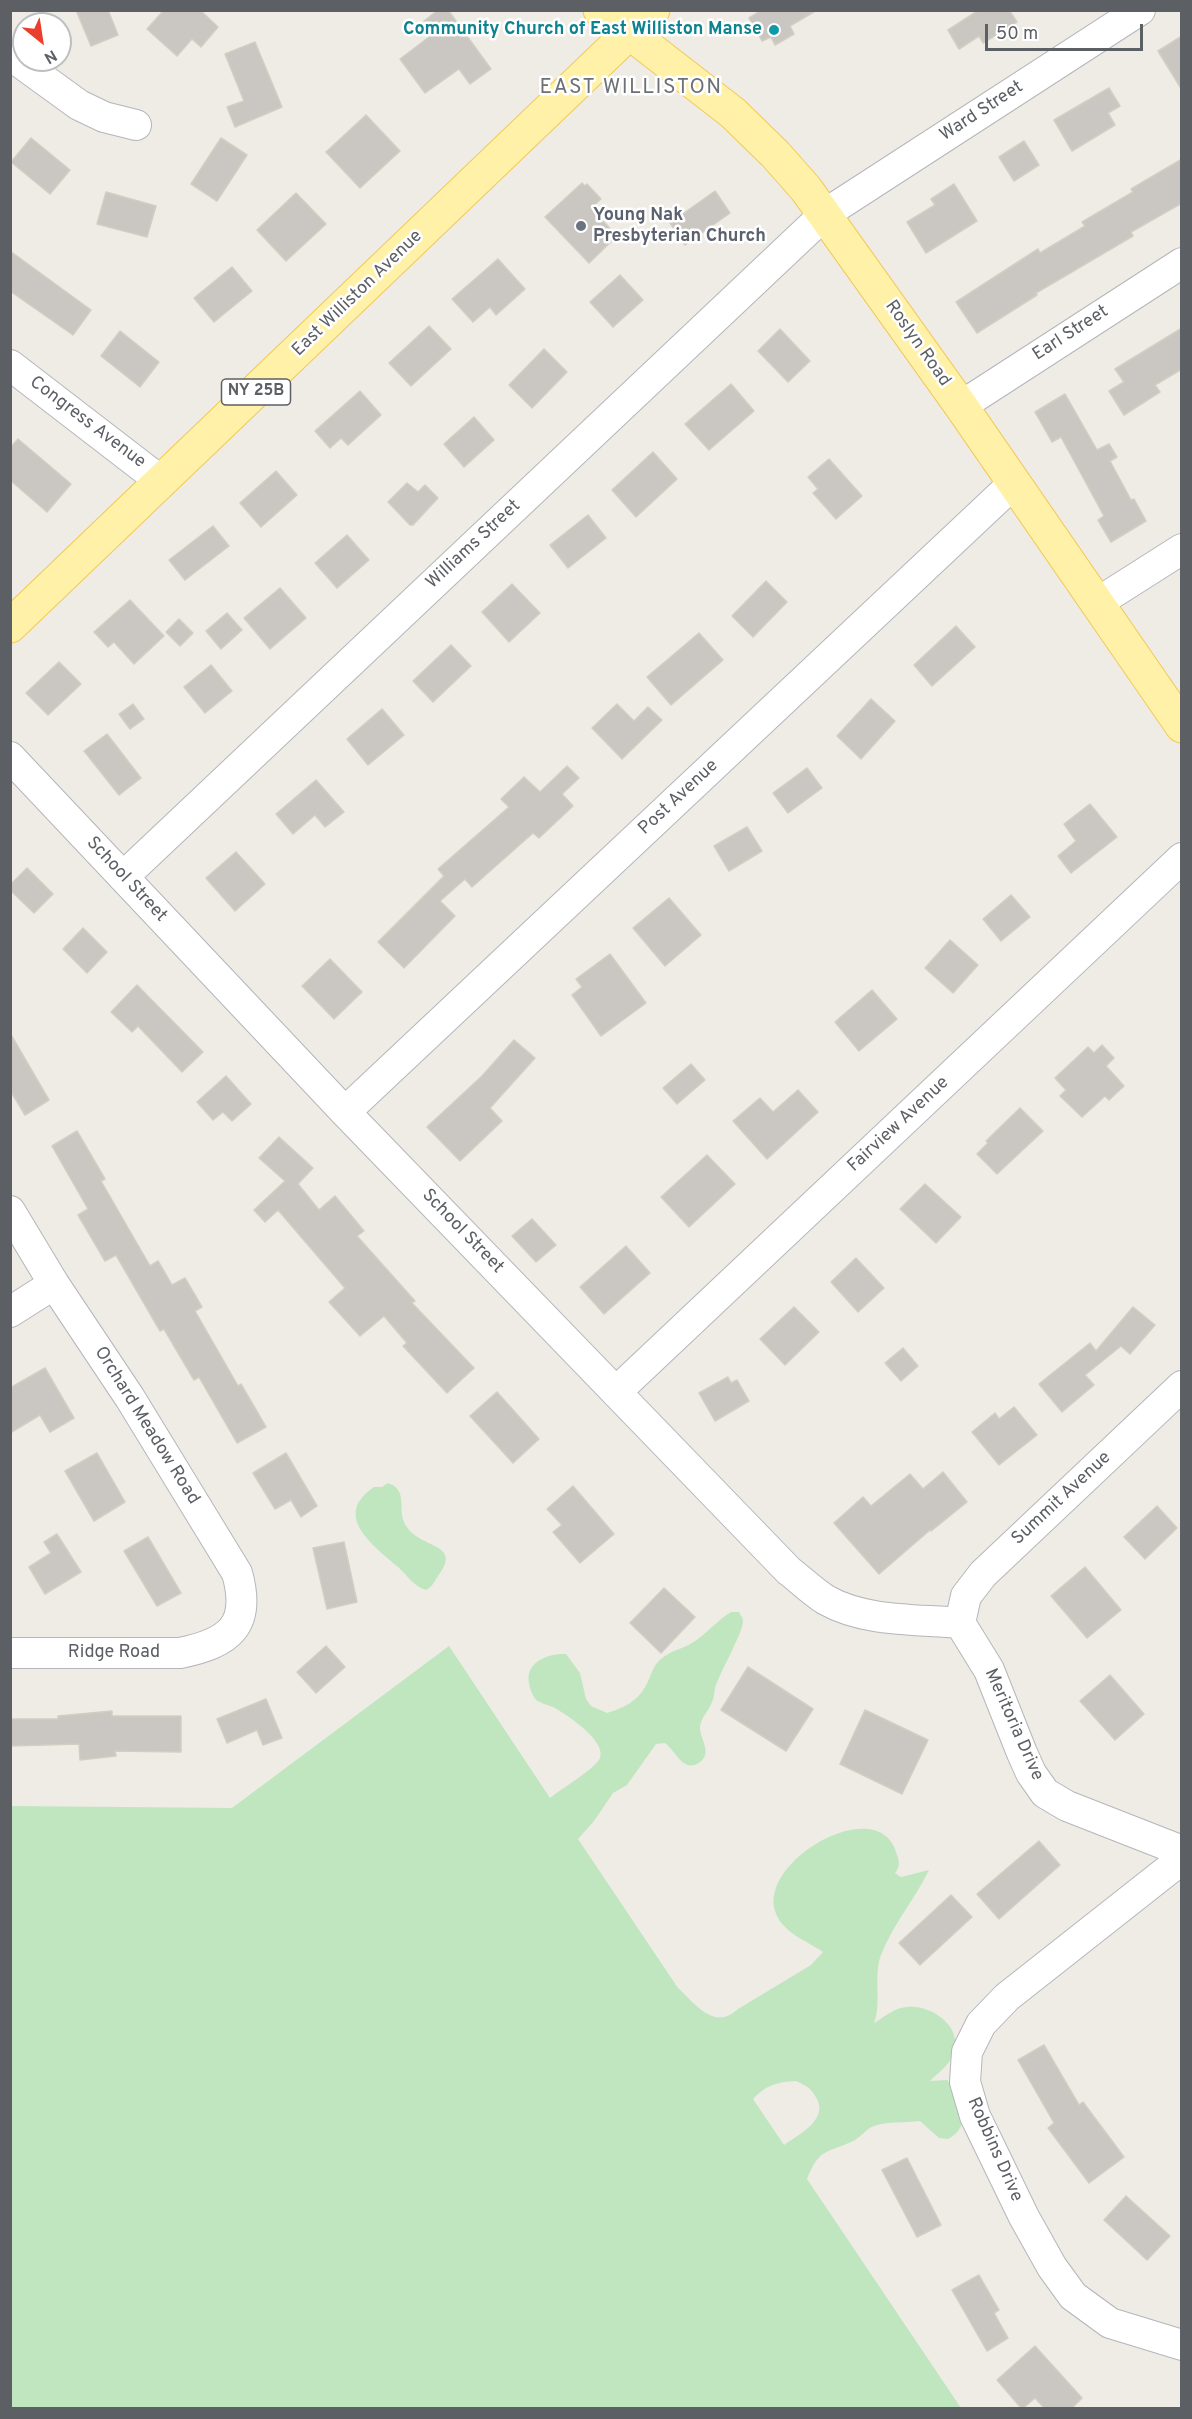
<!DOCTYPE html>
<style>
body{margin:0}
#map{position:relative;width:1192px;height:2419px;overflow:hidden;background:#eeece4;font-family:Overpass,sans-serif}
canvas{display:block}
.frame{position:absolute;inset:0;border:12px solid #5c5f64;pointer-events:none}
.north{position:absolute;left:12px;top:12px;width:60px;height:60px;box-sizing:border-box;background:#fff;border:2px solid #bebfc1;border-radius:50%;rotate:150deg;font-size:16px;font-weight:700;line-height:24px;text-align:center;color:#5c5f64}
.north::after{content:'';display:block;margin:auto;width:21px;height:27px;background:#ea3f2e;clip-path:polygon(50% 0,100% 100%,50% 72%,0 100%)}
.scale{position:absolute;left:985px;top:24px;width:158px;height:27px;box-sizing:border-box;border:3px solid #5c5f64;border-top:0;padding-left:8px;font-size:18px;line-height:21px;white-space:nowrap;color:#5c5f64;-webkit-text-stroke:4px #fff;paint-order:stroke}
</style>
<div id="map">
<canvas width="1192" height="2419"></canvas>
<div class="frame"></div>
<div class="north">N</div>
<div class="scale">50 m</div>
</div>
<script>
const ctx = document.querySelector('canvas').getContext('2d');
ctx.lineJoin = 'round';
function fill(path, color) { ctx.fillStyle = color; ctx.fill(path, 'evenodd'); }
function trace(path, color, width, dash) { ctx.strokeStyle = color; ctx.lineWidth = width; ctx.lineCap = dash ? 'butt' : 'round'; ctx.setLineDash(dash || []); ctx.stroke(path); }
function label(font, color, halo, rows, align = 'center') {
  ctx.font = font + ' Overpass,sans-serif'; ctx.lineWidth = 5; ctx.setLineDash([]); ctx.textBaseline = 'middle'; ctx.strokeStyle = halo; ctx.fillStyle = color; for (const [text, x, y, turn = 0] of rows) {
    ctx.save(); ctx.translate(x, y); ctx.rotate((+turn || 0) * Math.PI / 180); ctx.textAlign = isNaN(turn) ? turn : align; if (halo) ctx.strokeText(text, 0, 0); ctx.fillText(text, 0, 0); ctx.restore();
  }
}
fill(new Path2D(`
 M388 1483C408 1490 398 1508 404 1522 416 1550 465 1541 438 1576 434 1582 433 1586 426 1590 413 1586 408 1576 398 1567 374 1546 331 1516 374 1487H382Z
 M731 1612H739C739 1612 743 1619 743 1620 745 1629 719 1674 715 1688 714 1693 714 1698 712 1702 709 1711 701 1717 700 1727 699 1738 715 1755 697 1764 682 1771 675 1750 665 1743L656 1744 627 1785 613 1793 594 1821 578 1839 678 1988C696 2005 715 2031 738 2009L811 1965 823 1952C806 1940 782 1933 775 1911 760 1859 878 1793 896 1852 899 1860 901 1866 895 1873L901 1877 929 1870C915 1899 893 1924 881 1955 873 1976 882 2004 874 2023 885 2017 893 2008 907 2007 928 2004 959 2023 955 2047 953 2063 940 2071 930 2081L947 2080C964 2098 973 2126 948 2139L939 2138 920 2121C906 2123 887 2121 874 2126 866 2129 862 2136 855 2140 828 2154 820 2146 807 2179L961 2408H11V1806L232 1808 449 1646 550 1798C561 1789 596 1768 600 1758 607 1741 566 1714 553 1707 548 1705 540 1703 536 1700 532 1695 530 1689 529 1683 525 1662 548 1653 566 1654L580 1673 586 1699 591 1706 607 1713C627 1707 641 1699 649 1679 652 1672 654 1665 661 1659 671 1650 687 1648 698 1639 710 1630 718 1620 731 1612ZM796 2081C807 2086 811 2088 817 2099 828 2120 798 2135 784 2145L753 2099C766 2085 777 2082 796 2081Z`), '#c0e6c0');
const building = new Path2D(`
 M76 10H108L118 35 91 46Z
 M164 10H200L218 27 201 47 192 39 177 56 147 29Z
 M438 10H448L491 69 470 84 459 69 425 93 400 59 433 34 424 21Z
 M762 10H817L790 26 794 34 775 45 771 37 762 41 749 18Z
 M979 10H1009L1017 22 983 43 979 36 959 49 948 30Z
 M1182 36V90L1158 51Z
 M255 42 282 107 235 127 227 107 244 101 225 54Z
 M1109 88 1120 106 1108 113 1115 125 1072 151 1054 120Z
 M366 115 400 151 360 188 326 152Z
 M31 138 70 170 50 194 11 162Z
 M221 138 247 155 217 201 191 184Z
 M1024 141 1039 165 1014 181 999 157Z
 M1182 159V203L1131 232 1133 236 1036 293 1037 295 977 333 956 302 1038 249 1040 253 1085 226 1082 222 1133 192 1131 189Z
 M582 183 585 186 587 184 601 199 591 208 617 236 589 263 545 217Z
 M954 184 977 221 926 253 907 222 935 205 931 199Z
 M715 191 730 213 685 245 670 223Z
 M106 192 156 206 147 237 97 224Z
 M296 193 326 224 286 261 257 230Z
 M10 251 91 310 73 335 10 291Z
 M498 259 525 289 496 315 490 307 473 322 452 299Z
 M232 267 252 291 214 322 194 298Z
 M620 275 643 300 613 327 590 302Z
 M429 326 451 349 411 386 389 363Z
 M1182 328V369L1155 385 1160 392 1124 415 1109 391 1124 382 1115 369Z
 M780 329 810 361 788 382 758 351Z
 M120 331 159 362 140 387 101 356Z
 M544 349 567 372 532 408 509 385Z
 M731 384 754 411 709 450 685 424Z
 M360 391 381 415 348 445 341 438 330 448 315 431Z
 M1065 394 1097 450 1109 444 1117 457 1110 461 1131 500 1134 499 1146 521 1111 542 1098 520 1104 516 1061 437 1052 442 1035 412Z
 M474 417 494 440 464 467 444 444Z
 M18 439 71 484 47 512 10 480V448Z
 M653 452 677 479 636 517 612 490Z
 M829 459 862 496 836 519 813 493 818 489 808 477Z
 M276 471 297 495 261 527 240 503Z
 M407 483 418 492 425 485 438 498 413 525H410L388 502Z
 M588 515 606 538 568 568 550 545Z
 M213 526 229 546 185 580 169 560Z
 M347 535 369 560 337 588 315 563Z
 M766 581 787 602 753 637 732 616Z
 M512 584 540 613 509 642 482 612Z
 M280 588 306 618 270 649 244 618Z
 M130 600 164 636 134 664 114 642 108 647 94 632Z
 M227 613 242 630 221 649 206 631Z
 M179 619 193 633 180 646 166 632Z
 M956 626 975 647 932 686 914 665Z
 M699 633 723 660 671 705 647 677Z
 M451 645 471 666 433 702 413 681Z
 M59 662 81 684 48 715 26 693Z
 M211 665 232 691 205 713 184 687Z
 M871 699 895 721 861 759 837 736Z
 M133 704 144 719 130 729 119 714Z
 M617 704 634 721 648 707 662 720 622 759 592 728Z
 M382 709 404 735 368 765 347 739Z
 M107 734 141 778 119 795 84 751Z
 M567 766 579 778 562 794 573 806 539 838 533 833 472 887 465 879 440 901 455 916 404 968 378 942 444 876 438 869 509 807 501 799 524 777 540 792Z
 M807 768 822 788 788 813 773 793Z
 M316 780 344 812 325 827 315 815 293 834 276 814Z
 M1090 804 1117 837 1071 873 1058 856 1076 841 1064 824Z
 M747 827 762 851 729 871 714 846Z
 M236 852 265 884 235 911 206 878Z
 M27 868 53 894 34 913 10 890V885Z
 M1011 895 1030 917 1001 941 983 919Z
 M669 898 701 935 665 966 633 928Z
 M83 928 107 952 87 973 63 949Z
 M950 940 978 965 953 993 925 968Z
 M610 954 646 1003 601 1036 572 995 582 987 576 979Z
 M330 959 362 992 334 1019 302 986Z
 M137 985 203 1052 182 1072 138 1026 132 1032 111 1012Z
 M872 990 897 1019 859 1051 835 1022Z
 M10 1033 49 1100 25 1115 10 1090Z
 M514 1040 535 1058 490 1108 502 1121 460 1161 427 1127 482 1076Z
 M1102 1045 1114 1058 1106 1066 1124 1086 1109 1100 1105 1096 1082 1117 1060 1096 1066 1090 1055 1078 1088 1047 1094 1053Z
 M691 1064 705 1080 677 1104 663 1088Z
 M226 1076 251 1104 232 1121 223 1112 213 1120 197 1102Z
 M798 1090 818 1112 767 1159 733 1121 760 1098 773 1112Z
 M1020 1108 1043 1131 997 1174 977 1154 988 1143 986 1141Z
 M77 1131 105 1179 101 1181 150 1266 158 1261 172 1285 185 1278 202 1307 195 1311 238 1386 241 1384 266 1427 237 1443 199 1377 194 1380 164 1329 160 1331 116 1255 105 1261 78 1215 88 1209 52 1146Z
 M279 1137 313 1168 298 1184 319 1210 335 1196 364 1231 357 1236 415 1301 412 1303 474 1368 447 1393 403 1346 407 1343 384 1316 360 1336 329 1302 345 1288 278 1210 265 1222 254 1210 285 1181 259 1158Z
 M707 1155 735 1184 689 1227 661 1197Z
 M925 1184 961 1217 936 1243 900 1209Z
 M532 1219 556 1245 536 1262 512 1236Z
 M626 1246 650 1273 604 1314 580 1287Z
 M856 1258 884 1288 858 1312 831 1282Z
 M794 1307 819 1332 785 1365 760 1339Z
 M1133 1307 1155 1325 1130 1354 1121 1346 1085 1375 1094 1385 1062 1412 1039 1384 1090 1343 1096 1351Z
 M903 1348 918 1366 901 1381 885 1363Z
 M45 1368 74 1418 50 1432 40 1415 10 1433V1388Z
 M728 1377 731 1383 737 1380 749 1401 715 1421 699 1393Z
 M497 1392 539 1439 513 1463 470 1416Z
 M1014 1407 1037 1435 999 1465 972 1432 995 1413 999 1419Z
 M97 1453 125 1502 94 1521 65 1471Z
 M286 1453 317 1506 301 1517 291 1500 275 1509 253 1473Z
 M943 1472 967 1502 931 1531 930 1530 879 1574 834 1523 863 1497 871 1506 910 1474 923 1489Z
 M573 1486 614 1534 580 1563 553 1532 562 1525 547 1509Z
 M1157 1506 1177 1528 1145 1559 1124 1537Z
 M57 1534 81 1572 45 1594 29 1567 51 1553 44 1542Z
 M148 1537 181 1593 157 1606 124 1551Z
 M344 1542 357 1602 327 1609 313 1548Z
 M1085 1567 1121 1610 1087 1638 1051 1596Z
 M664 1588 695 1617 661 1653 630 1623Z
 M326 1646 345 1667 316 1693 297 1672Z
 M748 1667 813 1709 786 1751 721 1710Z
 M1110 1675 1144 1714 1115 1740 1080 1701Z
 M266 1699 282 1738 263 1745 257 1730 227 1743 217 1719Z
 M865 1710 928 1740 902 1794 840 1764Z
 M112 1711V1716H181V1752L115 1751 116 1756 80 1760 79 1744 10 1746V1719H58V1716Z
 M1039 1841 1060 1865 999 1919 977 1894Z
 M951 1895 972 1917 920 1965 899 1943Z
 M1044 2045 1079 2105 1083 2102 1124 2157 1089 2183 1048 2128 1054 2123 1018 2060Z
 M907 2158 941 2225 917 2237 882 2170Z
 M1126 2196 1170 2236 1147 2260 1104 2220Z
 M979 2275 999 2310 994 2313 1008 2338 987 2351 952 2290Z
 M1035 2346 1082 2398 1071 2409H1045L1035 2398 1022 2409 997 2380Z`);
fill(building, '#cac6c1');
trace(building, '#d3cec2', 1.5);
const minor = new Path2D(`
 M10 55 79 105 104 117 136 125
 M10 365 162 482
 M961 406 1182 263
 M1097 603 1182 549
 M10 757 345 1112 789 1571C801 1580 813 1592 826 1600 865 1622 916 1619 960 1623
 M123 877 825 214 1140 10
 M345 1112 1014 483
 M10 1211 54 1284 130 1398 237 1573C252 1626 229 1643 180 1653H10
 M10 1312 54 1284
 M617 1391 1182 858
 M960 1623 989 1670 1022 1753 1031 1773 1045 1793 1067 1806 1182 1851
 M960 1623 966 1596 983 1574 1182 1386
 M1182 1859 1007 1997 981 2024 967 2052 965 2082 975 2116 1024 2217 1052 2267 1073 2296 1110 2323 1182 2345`);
const major = new Path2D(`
 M600 10 733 113 776 155 806 189 961 406 1182 726
 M10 626 653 10`);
trace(minor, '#b4b6bb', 32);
trace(major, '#f2c959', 35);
trace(minor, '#fff', 30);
trace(major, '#fff2a8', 33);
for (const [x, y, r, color] of [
 [774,30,6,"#0f9aa8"],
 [581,226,6,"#6b7280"]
]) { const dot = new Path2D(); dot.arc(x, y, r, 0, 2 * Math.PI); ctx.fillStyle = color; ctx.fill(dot); trace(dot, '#fff', 2); }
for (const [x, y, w] of [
 [256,392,69]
]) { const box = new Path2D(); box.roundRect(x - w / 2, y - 13, w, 26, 4.5); ctx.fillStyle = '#fff'; ctx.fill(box); trace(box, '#5c5f64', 1.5); }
label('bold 16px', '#5c5f64', null, [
 ["NY 25B",256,392]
]);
label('bold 18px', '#0d838f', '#fff', [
 ["Community Church of East Williston Manse",762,30]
], 'right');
label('18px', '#5c5f64', '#fff', [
 ["Ward Street",982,112,-33],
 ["East Williston Avenue",358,294,-44],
 ["Earl Street",1071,334,-33],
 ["Roslyn Road",917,344,55],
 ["Congress Avenue",87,423,37],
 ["Williams Street",474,545,-43],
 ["Post Avenue",679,798,-43],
 ["School Street",126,880,47],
 ["Fairview Avenue",899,1125,-43],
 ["School Street",462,1232,46],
 ["Orchard Meadow Road",146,1426,58],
 ["Summit Avenue",1062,1499,-43],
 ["Ridge Road",114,1653],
 ["Meritoria Drive",1013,1725,66],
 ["Robbins Drive",994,2150,66]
]);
label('bold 18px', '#5b616d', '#fff', [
 ["Young Nak",593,216],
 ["Presbyterian Church",593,237]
], 'left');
ctx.letterSpacing = '1.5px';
label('21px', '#6d7176', '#fff', [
 ["EAST WILLISTON",631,89]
]);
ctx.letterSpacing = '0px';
</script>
